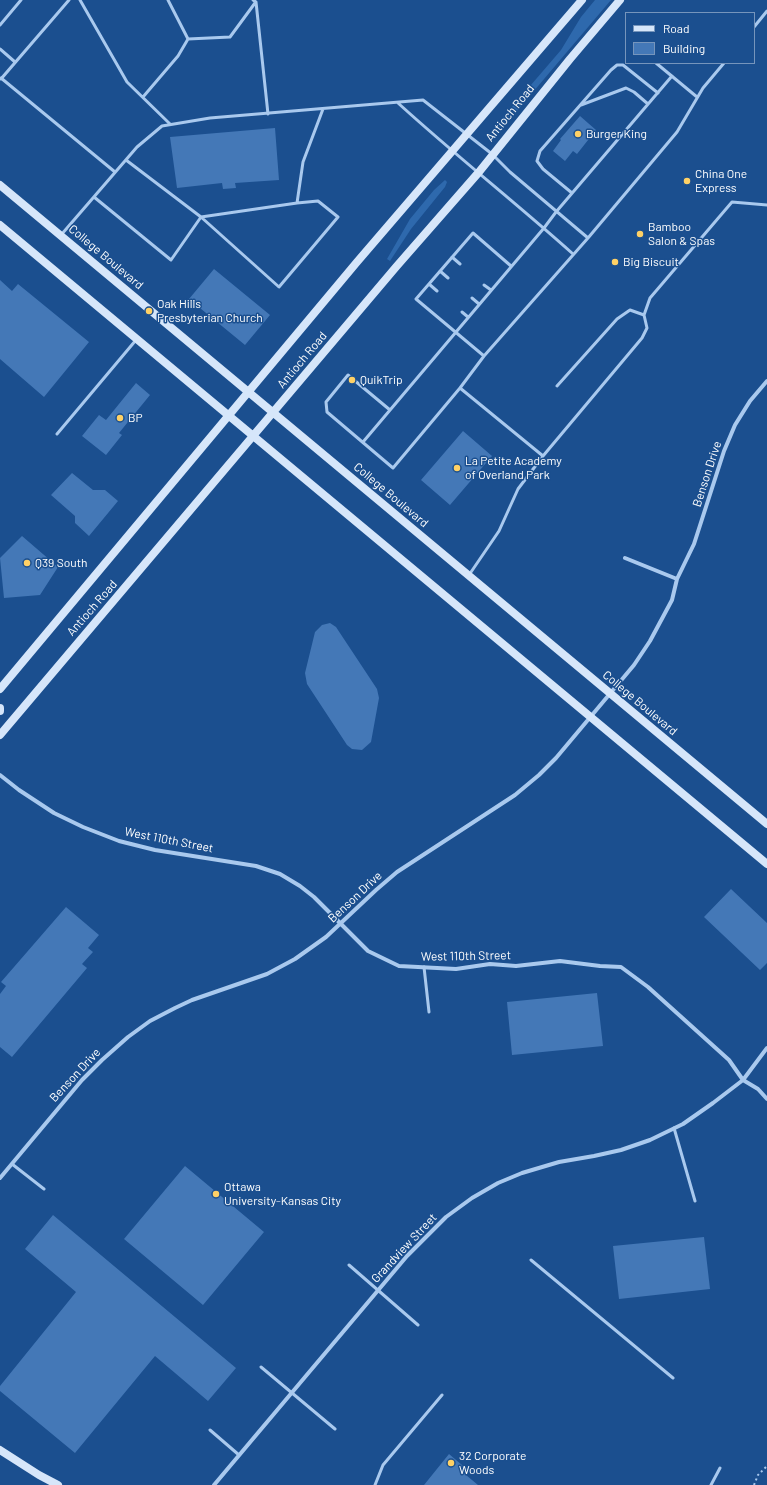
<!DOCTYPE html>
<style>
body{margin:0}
#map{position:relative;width:767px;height:1485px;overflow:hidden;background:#1b4f8f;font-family:Barlow,sans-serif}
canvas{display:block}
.legend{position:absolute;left:625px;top:12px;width:130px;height:52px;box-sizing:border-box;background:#1b4f8f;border:1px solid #7695bc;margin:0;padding:5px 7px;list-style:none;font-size:12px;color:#fff}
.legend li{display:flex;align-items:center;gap:8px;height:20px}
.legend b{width:20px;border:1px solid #7695bc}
</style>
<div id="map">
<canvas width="767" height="1485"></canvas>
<ul class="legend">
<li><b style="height:5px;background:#d6e6fa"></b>Road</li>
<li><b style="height:11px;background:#4478b7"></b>Building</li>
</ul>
</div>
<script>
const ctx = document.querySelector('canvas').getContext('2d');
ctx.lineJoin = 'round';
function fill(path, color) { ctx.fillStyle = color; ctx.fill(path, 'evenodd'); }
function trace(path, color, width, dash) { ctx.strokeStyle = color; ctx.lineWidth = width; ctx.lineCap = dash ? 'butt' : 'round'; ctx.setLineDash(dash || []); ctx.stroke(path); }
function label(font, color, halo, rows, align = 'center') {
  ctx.font = font + ' Barlow,sans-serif'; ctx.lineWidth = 3; ctx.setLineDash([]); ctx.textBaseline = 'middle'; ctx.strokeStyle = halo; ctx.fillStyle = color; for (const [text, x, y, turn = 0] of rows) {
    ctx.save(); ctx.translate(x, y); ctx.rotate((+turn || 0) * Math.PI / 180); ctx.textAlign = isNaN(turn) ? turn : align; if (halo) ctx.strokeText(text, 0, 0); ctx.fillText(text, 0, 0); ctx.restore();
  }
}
fill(new Path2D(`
 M595 0H611L511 118 500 130 496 128 500 121 561 50 581 17Z
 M445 180 447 182 445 187 411 229 390 261 387 259 410 219 434 190Z`), '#2e69ad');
fill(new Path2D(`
 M580 116 596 130 577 154 573 151 565 161 553 151 561 140 560 139Z
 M275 128 279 180 235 183 236 188 223 189 222 183 177 188 170 137Z
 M214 269 270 315 245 345 189 299Z
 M0 280 12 291 18 284 89 342 44 397 0 359Z
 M136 383 150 395 119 433 122 435 106 455 82 436 99 415 106 420Z
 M463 431 492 456 450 505 421 480Z
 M72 473 93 490H105L118 501 89 536 75 523V516L51 495Z
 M22 536 58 567 40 595 4 598 0 558Z
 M330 623 336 627 377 689 379 698 371 742 362 750 352 749 347 745 307 684 305 673 315 632 322 625Z
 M731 889 767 923V963L760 970 704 917Z
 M66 907 99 935 88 948 93 952 82 964 87 968 12 1057 0 1047V994L6 986 1 982Z
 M597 993 603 1046 512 1055 507 1002Z
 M185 1166 264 1232 203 1305 124 1239Z
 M53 1215 236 1368 208 1401 155 1356 75 1453 0 1391V1386L76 1292 25 1249Z
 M704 1237 710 1289 619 1299 613 1246Z
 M449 1454 469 1471 466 1475 478 1485H424Z`), '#4478b7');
trace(new Path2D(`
 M754 1485 758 1475 767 1466`), '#a9c9ee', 2, [2, 3]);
trace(new Path2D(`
 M80 0 127 82 170 124
 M253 0 256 2 268 114
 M0 25 21 0
 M754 27 767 11
 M188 39 230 37 255 3
 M0 49 15 62
 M656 63 697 97
 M1 78 115 172
 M1 79 69 0
 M143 97 178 56 188 39 168 0
 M398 103C455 155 515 202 573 254
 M581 105 626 88 634 92 648 104
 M126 160 201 217 297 203
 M572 193 543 169 537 161 540 151 611 70 617 65H623L658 93
 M94 197 171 260 201 217 279 287 338 217 318 201 297 203 303 162 323 109
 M61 235 137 147 162 126 210 118 423 100 492 154 510 172 588 238
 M452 257 460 264
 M440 271 448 278
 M429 284 437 291
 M484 285 491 290
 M472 298 479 304
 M462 312 468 317
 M644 315 650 298 732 202 767 205
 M484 356 416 299 473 233 511 266
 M390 410 348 375 326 402 327 412 393 468 460 388
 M57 434 136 340
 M363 442 544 228 556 212 672 76
 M543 456 460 388 484 356 588 238 677 132 703 88 724 63
 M469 575 499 531 518 489 543 456 642 338 647 328 644 315 630 310 617 319 557 386
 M424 967 429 1012
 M674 1128 695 1201
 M12 1164 44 1189
 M531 1260 673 1378
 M349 1265 418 1325
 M261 1367 335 1429
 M210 1430 239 1455
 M375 1485 383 1465 442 1395
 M711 1485 720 1468`), '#a9c9ee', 3);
trace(new Path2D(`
 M625 558 677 579
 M0 775 19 790 54 813 83 827 119 841 155 850 256 866 280 874 300 886 314 897 368 951 399 966 456 969 490 964 516 966 560 961 600 966 621 967 648 987 729 1060 743 1080 758 1089 767 1099
 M0 1178 82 1080 102 1060 128 1037 150 1021 175 1008 192 1000 267 974 295 959 326 937 376 890 397 872 515 795 539 775 556 758 634 665 650 641 672 600 677 579 694 544 724 451 735 425 750 401 767 381
 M214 1485 407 1256 446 1217 472 1198 498 1183 522 1173 559 1162 594 1156 621 1150 650 1140 683 1124 713 1103 743 1080 767 1048`), '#a9c9ee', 4);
trace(new Path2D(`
 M0 185 767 824
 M0 225 767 864
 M0 689 357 262 582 0
 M0 708V711
 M0 735 396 267 479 172 570 59 620 0
 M0 1450 39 1475 58 1485`), '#d6e6fa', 8);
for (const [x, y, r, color] of [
 [578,134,4,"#ffd166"],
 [687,181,4,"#ffd166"],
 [640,234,4,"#ffd166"],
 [615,262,4,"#ffd166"],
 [149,311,4,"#ffd166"],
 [352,380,4,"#ffd166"],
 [120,418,4,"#ffd166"],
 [457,468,4,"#ffd166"],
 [27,563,4,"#ffd166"],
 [216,1194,4,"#ffd166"],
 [451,1463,4,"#ffd166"]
]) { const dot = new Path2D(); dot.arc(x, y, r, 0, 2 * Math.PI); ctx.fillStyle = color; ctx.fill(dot); trace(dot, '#1b4f8f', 1.5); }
label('12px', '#fff', '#1b4f8f', [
 ["Antioch Road",510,113,-51],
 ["College Boulevard",106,257,40],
 ["Antioch Road",302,360,-50],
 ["Benson Drive",707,474,-72],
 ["College Boulevard",391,495,40],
 ["Antioch Road",92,608,-49],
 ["College Boulevard",640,703,40],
 ["West 110th Street",169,840,11],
 ["Benson Drive",355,897,-43],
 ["West 110th Street",466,956,-1],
 ["Benson Drive",75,1075,-47],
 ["Grandview Street",404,1248,-47]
]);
label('12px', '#fff', '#1b4f8f', [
 ["Burger King",586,134],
 ["China One",695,174],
 ["Express",695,188],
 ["Bamboo",648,227],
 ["Salon & Spas",648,241],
 ["Big Biscuit",623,262],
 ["Oak Hills",157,304],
 ["Presbyterian Church",157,318],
 ["QuikTrip",360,380],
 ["BP",128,418],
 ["La Petite Academy",465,461],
 ["of Overland Park",465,475],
 ["Q39 South",35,563],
 ["Ottawa",224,1187],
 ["University-Kansas City",224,1201],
 ["32 Corporate",459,1456],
 ["Woods",459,1470]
], 'left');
</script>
